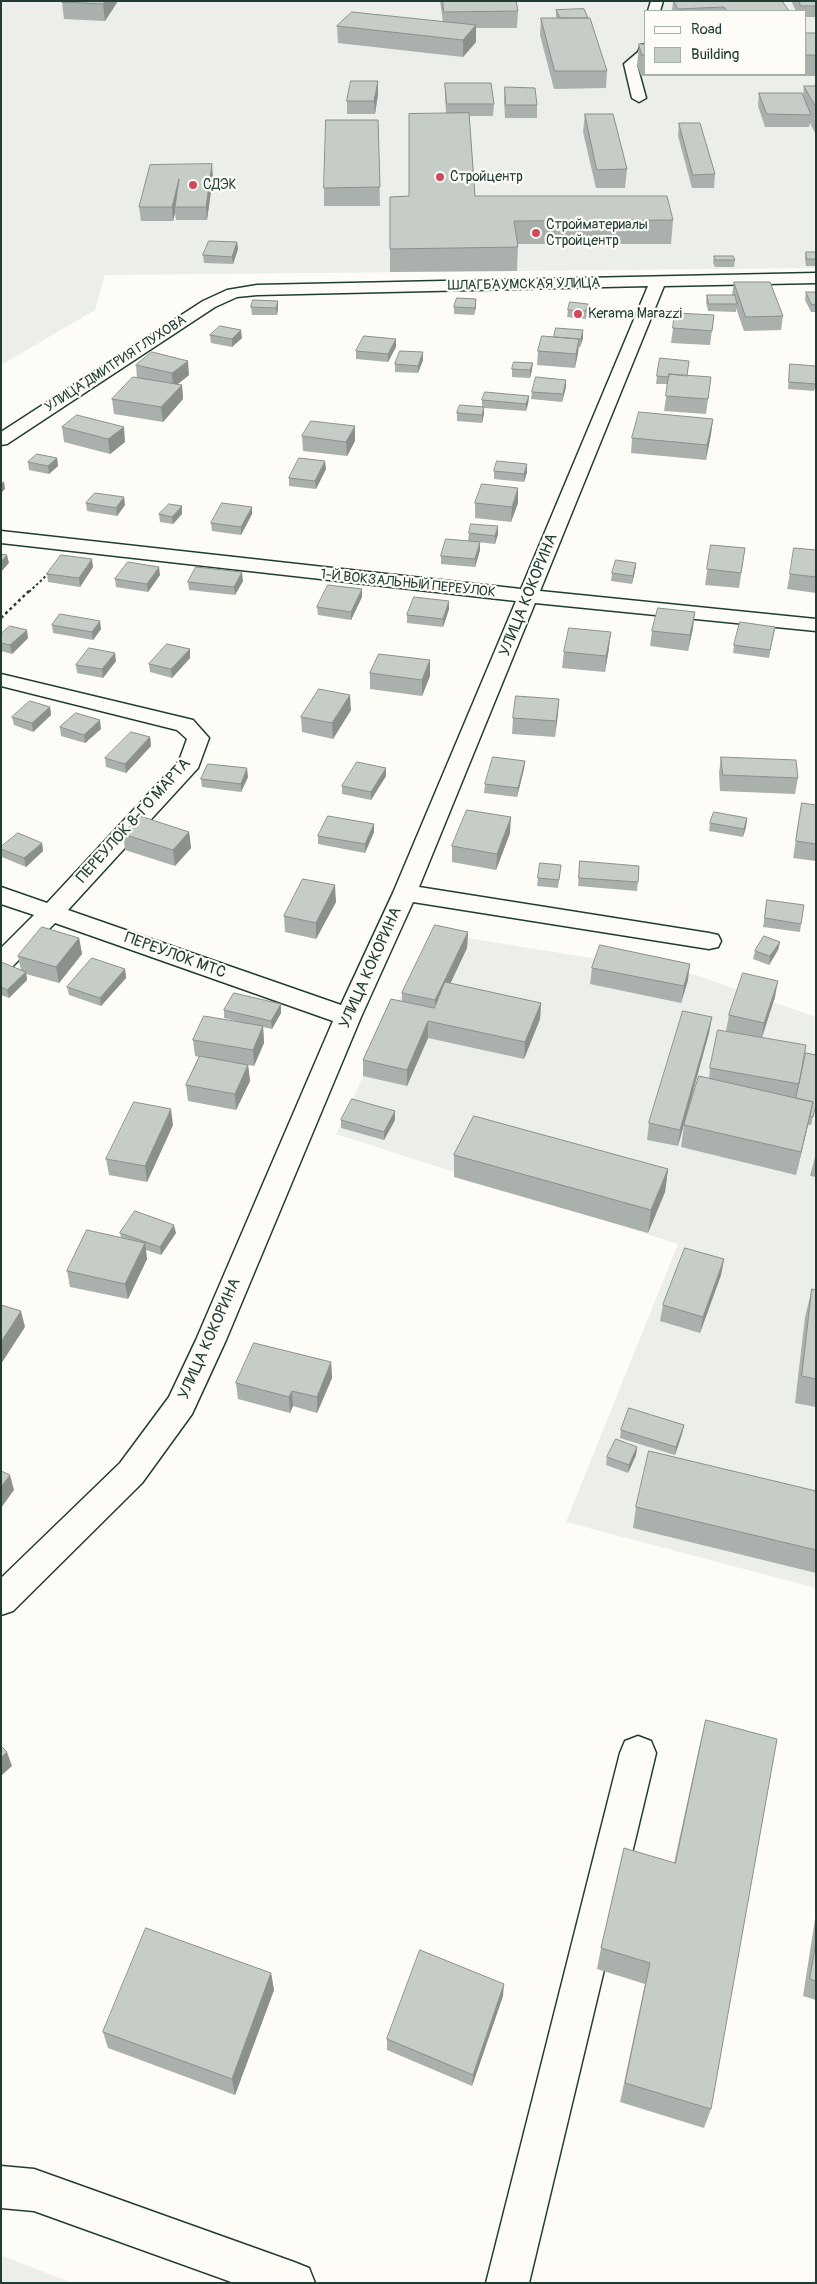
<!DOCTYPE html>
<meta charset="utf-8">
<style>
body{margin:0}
#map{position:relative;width:817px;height:2284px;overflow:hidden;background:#fdfcf7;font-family:Pangolin,sans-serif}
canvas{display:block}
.frame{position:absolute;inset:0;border:2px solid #1f3d34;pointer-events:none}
.legend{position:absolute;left:644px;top:10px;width:162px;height:65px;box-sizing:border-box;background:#fdfcf7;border:1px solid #a4b0a9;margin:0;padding:6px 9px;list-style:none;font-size:15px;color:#1f3d34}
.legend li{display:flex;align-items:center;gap:10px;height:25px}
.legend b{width:25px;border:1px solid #a4b0a9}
</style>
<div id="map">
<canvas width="817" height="2284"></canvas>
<div class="frame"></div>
<ul class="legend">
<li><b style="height:6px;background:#fdfcf7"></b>Road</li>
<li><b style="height:14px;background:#c6cdc7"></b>Building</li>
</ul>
</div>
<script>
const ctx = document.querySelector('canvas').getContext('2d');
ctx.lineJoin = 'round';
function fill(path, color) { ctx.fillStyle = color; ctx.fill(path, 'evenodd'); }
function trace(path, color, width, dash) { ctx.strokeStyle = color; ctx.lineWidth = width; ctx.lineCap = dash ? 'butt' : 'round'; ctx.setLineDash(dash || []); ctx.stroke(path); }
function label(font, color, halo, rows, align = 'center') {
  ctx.font = font + ' Pangolin,sans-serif'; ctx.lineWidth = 4.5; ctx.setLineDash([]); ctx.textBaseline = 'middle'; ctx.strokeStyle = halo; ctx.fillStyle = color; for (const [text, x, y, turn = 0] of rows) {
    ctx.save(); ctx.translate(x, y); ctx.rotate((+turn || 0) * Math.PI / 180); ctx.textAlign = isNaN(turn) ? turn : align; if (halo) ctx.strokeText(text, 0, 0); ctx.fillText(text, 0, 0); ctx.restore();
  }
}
fill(new Path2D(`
 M2 1H816V268L105 275 95 310 1 365ZM646 11H806V74H646Z
 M431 932 696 975 816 1017V1588L566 1522 678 1244 336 1134Z
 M1 2255 72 2283H1Z`), '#eceee9');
const minor = new Path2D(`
 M651 1H663L660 11H648Z
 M646 44V59L637 65 646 98 639 102 632 98 624 64 638 52 641 45Z
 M816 273V283L664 286 540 591 816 619V631L535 603 419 887 709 933 718 935 721 941 718 947 709 949 413 902 361 1017 226 1340 192 1414 142 1483 13 1611 1 1615V1578L120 1463 169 1397 196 1340 333 1021 55 923 10 969 1 971V948L34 915 1 904V887L47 903 179 761 187 739 177 730 1 686V674L193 720 209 738 198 768 68 910 341 1005 393 893 516 601 1 543V531L521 589 648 286 257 295 237 297 215 307 7 444 1 445V432L203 301 227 290 257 285Z
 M638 1736 651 1741 656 1753 529 2283H486L620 1753 625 1741Z`);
const major = new Path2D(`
 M1 2166 34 2169 294 2262 309 2268 315 2283H234L34 2211 1 2208Z`);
trace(minor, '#1f3d34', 3);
trace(major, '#1f3d34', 3);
trace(new Path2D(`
 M29 592 50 572`), '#1f3d34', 2, [2.5, 2.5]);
trace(new Path2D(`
 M1 618 30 590`), '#1f3d34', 2.5, [3, 3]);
fill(minor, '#fdfcf7');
fill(major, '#fdfcf7');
fill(new Path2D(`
 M63 1H118L105 21 64 19 62 2Z
 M440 1H516L518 11 517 28H476V42L463 57 338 43 337 26 443 22Z
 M673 1H782L789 11H672Z
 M793 1H816V17H806V11H796L792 3Z
 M556 10 607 71 606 88 554 89 540 35 541 18H556Z
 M806 33H816V76H641L637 65 639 44H646V74H806Z
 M378 81V94L375 114H347V101Z
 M445 83 494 104 493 116H469L475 196 673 220 671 244H518L517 271 390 272V197L409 196 446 113 445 95Z
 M804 86H816V135L810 123 809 127H765L758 106 759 93 803 95Z
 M505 87 537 105V118H505L504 100Z
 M585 114 627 169 625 188H596L583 132Z
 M378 120 380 206H324V188Z
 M679 123 715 174 714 188H692L678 136Z
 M213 177 207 220H176L175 213 173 221H141L139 207Z
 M237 242 238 249 233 264 204 263 203 255Z
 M806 252H816V266H806L805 259Z
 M714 256 735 260 734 267H715L713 263Z
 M734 282 783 316 781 330 744 331 736 308V312L708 311 706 302 707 295H732Z
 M806 292H816V312H811L805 300Z
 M476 299V307L474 315 454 314V307Z
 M588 304 586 319 567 317 568 310Z
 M251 307 278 308 277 315H252Z
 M714 315 710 345 671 343 673 328Z
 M210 335 242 338 232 347 211 343Z
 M554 337 583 338 580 347H579L578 353 575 368 537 365 538 351Z
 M396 347 388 362 356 359V351Z
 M423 360 418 373 395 372V364Z
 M790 364 816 384 814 391 788 389Z
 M136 365 189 375 178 384 182 385 183 399 163 422 114 414 112 399 137 378Z
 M512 369 532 370 530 378 512 377Z
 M657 376H687L711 377 706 414 664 411 668 384H656Z
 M566 380V387L562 402 531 399 532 392Z
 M529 396 528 404 526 411 484 408V414L482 423 457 421V413L482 407V400Z
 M713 419 711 434 706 460 631 453 632 438Z
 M62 427 125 442 110 454 64 442Z
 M302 436 355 441 347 456 303 451Z
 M57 458 58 466 49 474 29 470 28 462Z
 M326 469 316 489 289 486V478Z
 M494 471 527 472 524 482 494 479Z
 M86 503 125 505 117 516 87 511Z
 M475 503H518L511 522 475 518Z
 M252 507V514L241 535 212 531 211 523Z
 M159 514H182L173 524 160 522Z
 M498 526V534L495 544 468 541 469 533Z
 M711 545 745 548 739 588 705 585Z
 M480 550 475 567 441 564V556Z
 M816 550V593L787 589 790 574Z
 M636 563 635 571 632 584 611 581 612 573Z
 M93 567 80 587 48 582 47 574Z
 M160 575 148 592 116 587 115 579Z
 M243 581 235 595 189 590 188 582Z
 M362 597 351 620 318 615 317 607Z
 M449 601V609L443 627 407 623V615Z
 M52 625 101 629 93 640 53 633Z
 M775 627 769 658 733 653 734 645Z
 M693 628 688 651 650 646 652 631Z
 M1 634 28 638 12 654 1 651Z
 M609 648 605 672 562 668 564 652Z
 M190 658 172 678 150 672 149 664Z
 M430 660V676L422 696 370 689V673Z
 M116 661 103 678 77 673 76 665Z
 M559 699 555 737 512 734 513 718Z
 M50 707 51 715 33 732 14 725 12 717Z
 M351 710 333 739 302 732 301 717Z
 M60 727 101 729 85 743 61 736Z
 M150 737 151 746 126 773 106 767 105 758Z
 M721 757 798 778 795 794 720 791 719 773Z
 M525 761 524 769 517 797 484 793 485 784Z
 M386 776 371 800 342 794V786Z
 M248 777 241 792 202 787 201 779Z
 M802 803 816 805V861L793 858Z
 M747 818 746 827 743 837 709 831 710 823Z
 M374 824V832L365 853 318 844V836Z
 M189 832 191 848 175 866 125 850 123 834Z
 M510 833 496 870 452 862V846Z
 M42 843 43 851 26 867 2 857 1 847Z
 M580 861 638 882 637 891 578 886Z
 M561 865 558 888 537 886 538 878Z
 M767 900 801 924 800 932 763 927Z
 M336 902 316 939 285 932 284 916Z
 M468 932 467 948 450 984 541 1003 540 1019 524 1059 428 1038 407 1086 363 1076V1060L402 1002V993Z
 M79 938 82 954 59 983 26 974 27 980 9 998 1 995V962L21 970 18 956Z
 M780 942 778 950 769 965 753 959 755 951Z
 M592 968 688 980 681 1003 590 984Z
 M125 969 126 978 101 1006 69 995 67 987Z
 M775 997 762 1038 816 1104 811 1125H808L796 1175 681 1147 684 1125 709 1079 710 1068 736 1033 726 1031 729 1015Z
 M281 1004V1013L272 1029 263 1027 264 1043 254 1066 248 1065 250 1081 236 1110 188 1101 186 1085 199 1057 195 1056 193 1040 248 1024 224 1018V1010Z
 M712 1017 709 1033 678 1146 647 1140 649 1123Z
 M395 1111V1120L384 1140 341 1128V1120Z
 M173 1125 147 1182 109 1175 106 1159Z
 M816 1153V1177L810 1176Z
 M454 1155 668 1169 665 1192 648 1233 454 1177Z
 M120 1233H176L161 1255 146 1250 147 1259 128 1299 70 1287 67 1271 121 1237Z
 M724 1259 721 1275 700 1333 660 1321 663 1305Z
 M812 1289 816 1290V1407L795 1403 805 1317Z
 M331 1362 332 1378 317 1413 293 1406 290 1413 238 1399 236 1383Z
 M684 1425 682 1434 675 1455 620 1438 621 1430Z
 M637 1447 636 1455 628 1473 606 1465 607 1457Z
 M816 1491V1573L633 1528 636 1507Z
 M706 1720 711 2109 704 2128 620 2102 645 1984 597 1969 601 1948 674 1863 700 1744Z
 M816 1913V2000L803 1996Z
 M271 1973 274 1990 235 2095 108 2048 103 2032Z
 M503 1996 472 2086 387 2050V2039Z`), '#aab0ab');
fill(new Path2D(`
 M105 1H118L105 21 103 4Z
 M476 25V42L463 57V40Z
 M378 81V94L375 114 374 101Z
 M212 164 213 177 207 220 206 207Z
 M179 179 175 207V213L173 221 172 207Z
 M237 242 238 249 233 264 232 257Z
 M476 299V307L474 315 475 308Z
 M278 301V308L277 315 276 308Z
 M241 330 242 338 232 347V339Z
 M583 330V338L580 347 581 339Z
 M396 339V347L388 362V354Z
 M579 339 578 353 575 368 576 354Z
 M423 352V360L418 373V366Z
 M188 361 189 375 173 388 172 373Z
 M533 363 532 370 530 378V370Z
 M566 380V387L562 402 563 394Z
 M182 385 183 399 163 422 161 407Z
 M529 396 528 404 526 411V404Z
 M484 407V414L482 423V415Z
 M713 419 711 434 706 460 707 445Z
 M355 426V441L347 456 346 442Z
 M124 427 125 442 110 454 108 439Z
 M57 458 58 466 49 474 48 466Z
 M325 461 326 469 316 489 315 481Z
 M527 464V472L524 482V474Z
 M4 481 5 489 1 493V484Z
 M518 488V503L511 522 512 507Z
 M124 497 125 505 117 516 116 508Z
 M182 506V514L173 524 172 517Z
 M252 507V514L241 535V527Z
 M498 526V534L495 544V536Z
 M480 542V550L475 567V559Z
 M7 555 9 563 1 572V562Z
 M92 559 93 567 80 587 79 578Z
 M636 563 635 571 632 584 633 576Z
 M159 567 160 575 148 592 147 584Z
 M242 572 243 581 235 595 234 587Z
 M362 589V597L351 620V612Z
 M449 601V609L443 627V619Z
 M695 612 693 628 688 651 690 635Z
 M100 621 101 629 93 640 92 632Z
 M27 630 28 638 12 654 10 645Z
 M611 632 609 648 605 672 606 656Z
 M190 649V658L172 678 171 669Z
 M115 653 116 661 103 678 102 669Z
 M430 660V676L422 696V680Z
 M350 695 351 710 333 739 332 723Z
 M559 699 558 715 555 737 556 721Z
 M50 707 51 715 33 732 32 723Z
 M100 720 101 729 85 743 84 735Z
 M150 737 151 746 126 773 125 764Z
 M525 761 524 769 517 797 518 788Z
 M247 768 248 777 241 792V784Z
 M386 768V776L371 800V792Z
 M511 817 510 833 496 870 497 854Z
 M747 818 746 827 743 837 744 829Z
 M374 824V832L365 853V844Z
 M189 832 191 848 175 866 173 850Z
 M42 843 43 851 26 867 24 858Z
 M335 885 336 902 316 939V923Z
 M468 932 467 948 435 1016V1000Z
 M79 938 82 954 59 983 56 967Z
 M780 942 778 950 769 965 770 956Z
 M690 964 688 980 681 1003 684 986Z
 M125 969 126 978 101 1006 100 998Z
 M26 972 27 980 9 998 7 990Z
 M778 981 775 997 761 1039 764 1023Z
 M541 1003 540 1019 524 1059 525 1042Z
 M281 1004V1013L272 1029 271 1021Z
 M712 1017 709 1033 678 1146 680 1130Z
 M428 1021V1038L407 1086V1070Z
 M263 1026 264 1043 254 1066 253 1050Z
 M248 1065 250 1081 236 1110 235 1094Z
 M813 1102 808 1125 796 1175 801 1152Z
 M171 1109 173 1125 147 1182 145 1166Z
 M395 1111V1120L384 1140V1132Z
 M668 1169 665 1192 648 1233 651 1210Z
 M174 1225 176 1233 161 1255 160 1247Z
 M145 1243 147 1259 128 1299 125 1284Z
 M724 1259 721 1275 700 1333 703 1317Z
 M21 1311 25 1327 1 1364V1342Z
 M331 1362 332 1378 317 1413V1397Z
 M292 1391 293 1406 290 1413 289 1397Z
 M684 1425 682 1434 675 1455 676 1447Z
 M637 1447 636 1455 628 1473 629 1465Z
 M10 1475 14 1490 1 1508V1487Z
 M7 1752 12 1766 1 1776V1758Z
 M271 1973 274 1990 235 2095 232 2079Z
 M504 1984 503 1996 472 2086 473 2075Z`), '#8b908b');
const building = new Path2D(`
 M63 1H105L103 4 62 2Z
 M443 1H516L518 11 444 12Z
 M674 1H782L789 11H727L724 7 678 9Z
 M799 1H816V6H801Z
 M584 9 588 18H560L556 10Z
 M352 12 476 25 463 40 337 26Z
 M541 18H590L607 71H555Z
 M806 33H816V55H806Z
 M639 44H646V55H642Z
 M351 81H378L374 101H347Z
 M445 83H491L494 104H447Z
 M804 86H816V107Z
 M505 87 535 88 537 105H506Z
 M759 93H802L811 115 767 114Z
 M469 113 475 196H667L673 220 514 221 518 247 390 249V197L409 196V114Z
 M585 114H613L627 169 597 170Z
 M326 120H378L380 187 324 188Z
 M679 123H700L715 174 693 175Z
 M212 164 206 207H175L179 179 172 207H139L150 165Z
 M209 241 237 242 232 257 203 255Z
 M806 252H816V259H807Z
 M714 256H733L735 260H716Z
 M734 282H770L783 316 746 317Z
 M806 292H816V304L812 305Z
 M707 295H735L737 304H709Z
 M457 298 476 299 475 308 454 307Z
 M253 300 278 301 276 308 251 307Z
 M570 302 588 304 586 311 568 310Z
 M675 313 714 315 712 331 673 328Z
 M220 326 241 330 232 339 210 335Z
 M556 328 583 330 581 339H579L554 337Z
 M364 336 396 339 388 354 356 351Z
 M542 336 579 339 576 354 538 351Z
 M400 351 423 352 418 366 395 364Z
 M152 352 188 361 172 373 136 365Z
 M660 358 689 361 687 376 669 374V377L657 376Z
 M514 362 533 363 530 370 512 369Z
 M790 364 816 366V384L789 382Z
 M669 374 711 377 708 399 666 396Z
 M133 377 182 385 161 407 112 399Z
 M536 377 566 380 563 394 532 392Z
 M485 392 529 396 526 404 482 400Z
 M460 405 484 407 482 415 457 413Z
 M639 412 713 419 707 445 632 438Z
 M77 415 124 427 108 439 62 427Z
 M311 421 355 426 346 442 302 436Z
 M37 454 57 458 48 466 28 462Z
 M299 458 325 461 315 481 289 478Z
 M497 461 527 464 524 474 494 471Z
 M482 484 518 488 512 507 475 503Z
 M95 493 124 497 116 508 86 503Z
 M222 503 252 507 241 527 211 523Z
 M169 504 182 506 172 517 159 514Z
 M471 524 498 526 495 536 469 533Z
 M446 539 480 542 475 559 441 556Z
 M711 545 745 548 741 573 707 569Z
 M794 548 816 550V577L790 574Z
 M1 554 7 555 1 562Z
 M61 555 92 559 79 578 47 574Z
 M616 560 636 563 633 576 612 573Z
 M128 562 159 567 147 584 115 579Z
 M196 567 242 572 234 587 188 582Z
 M328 585 362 589 351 612 317 607Z
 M414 597 449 601 443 619 407 615Z
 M658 608 695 612 690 635 652 631Z
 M60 614 100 621 92 632 52 625Z
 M740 622 775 627 770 650 734 645Z
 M10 626 27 630 10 645 1 643V634Z
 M569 628 611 632 606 656 564 652Z
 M167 644 190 649 171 669 149 664Z
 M89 648 115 653 102 669 76 665Z
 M379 654 430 660 422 680 370 673Z
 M319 689 350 695 332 723 301 717Z
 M516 696 559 699 556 721 513 718Z
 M30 701 50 707 32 723 12 717Z
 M76 713 100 720 84 735 60 727Z
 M131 732 150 737 125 764 105 758Z
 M493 757 525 761 518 788 485 784Z
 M721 757 796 760 798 778 723 775Z
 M357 762 386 768 371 792 342 786Z
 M208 764 247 768 241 784 201 779Z
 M802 803 816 805V844L796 841Z
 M467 810 511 817 497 854 452 846Z
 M714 812 747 818 744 829 710 823Z
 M140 816 189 832 173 850 123 834Z
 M328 816 374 824 365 844 318 836Z
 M18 833 42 843 24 858 1 849V847Z
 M580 861 639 866 638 882 579 878Z
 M540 863 561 865 559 880 538 878Z
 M303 879 335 885 316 923 284 916Z
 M767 900 804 905 801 924 765 918Z
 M435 925 468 932 435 1000 402 993Z
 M42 927 79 938 56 967 18 956Z
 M764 936 780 942 770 956 755 951Z
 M600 945 690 964 684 986 592 968Z
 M92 958 125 969 100 998 67 987Z
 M1 962 26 972 7 990 1 987Z
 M743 973 778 981 764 1023 729 1015Z
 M445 982 541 1003 525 1042 428 1021 407 1070 363 1060 391 999 434 1008Z
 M234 993 281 1004 271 1021 224 1010Z
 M683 1011 712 1017 680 1130 649 1123Z
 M204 1016 263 1026 253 1050 193 1040Z
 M718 1030 806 1045 799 1084 710 1068Z
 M806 1053 816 1055V1104L813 1117 810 1116 813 1102 796 1098Z
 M200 1056 248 1065 235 1094 186 1085Z
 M699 1076 813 1102 801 1152 684 1125Z
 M352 1099 395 1111 384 1132 341 1120Z
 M134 1102 171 1109 145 1166 106 1159Z
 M474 1116 668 1169 651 1210 454 1155Z
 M135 1211 174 1225 160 1247 120 1233Z
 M87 1230 145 1243 125 1284 67 1271Z
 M685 1248 724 1259 703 1317 663 1305Z
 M812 1289 816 1290V1379L802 1376Z
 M1 1305 21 1311 1 1342Z
 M254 1343 331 1362 317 1397 292 1391 289 1397 236 1383Z
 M629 1408 684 1425 676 1447 621 1430Z
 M616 1439 637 1447 629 1465 607 1457Z
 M649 1451 816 1491V1550L636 1507Z
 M1 1471 10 1475 1 1487Z
 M706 1720 777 1739 711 2109 625 2083 650 1963 601 1948 624 1848 675 1863Z
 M1 1746 7 1752 1 1758Z
 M146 1928 271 1973 232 2079 103 2032Z
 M816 1942V1981L810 1979Z
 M420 1950 504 1984 473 2075 387 2039Z`);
fill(building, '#c6cdc7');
trace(building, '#8b908b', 1);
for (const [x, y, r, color] of [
 [440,177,5,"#d1495b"],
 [193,185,5,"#d1495b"],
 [536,233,5,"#d1495b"],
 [578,314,5,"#d1495b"]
]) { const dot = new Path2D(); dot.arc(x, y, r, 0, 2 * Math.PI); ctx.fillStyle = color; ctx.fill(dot); trace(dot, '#fdfcf7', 2); }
label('14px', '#1f3d34', '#fdfcf7', [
 ["Стройцентр",450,177],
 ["СДЭК",203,185],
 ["Стройматериалы",546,225],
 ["Стройцентр",546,241],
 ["Kerama Marazzi",588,314]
], 'left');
label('14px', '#1f3d34', '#fdfcf7', [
 ["ШЛАГБАУМСКАЯ УЛИЦА",524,285,-1],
 ["УЛИЦА ДМИТРИЯ ГЛУХОВА",116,364,-33],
 ["1-Й ВОКЗАЛЬНЫЙ ПЕРЕУЛОК",408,584,6]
]);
label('16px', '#1f3d34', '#fdfcf7', [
 ["УЛИЦА КОКОРИНА",529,595,-68],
 ["ПЕРЕУЛОК 8-ГО МАРТА",134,821,-48],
 ["ПЕРЕУЛОК МТС",175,956,20],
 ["УЛИЦА КОКОРИНА",371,968,-66],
 ["УЛИЦА КОКОРИНА",210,1339,-66]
]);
</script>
